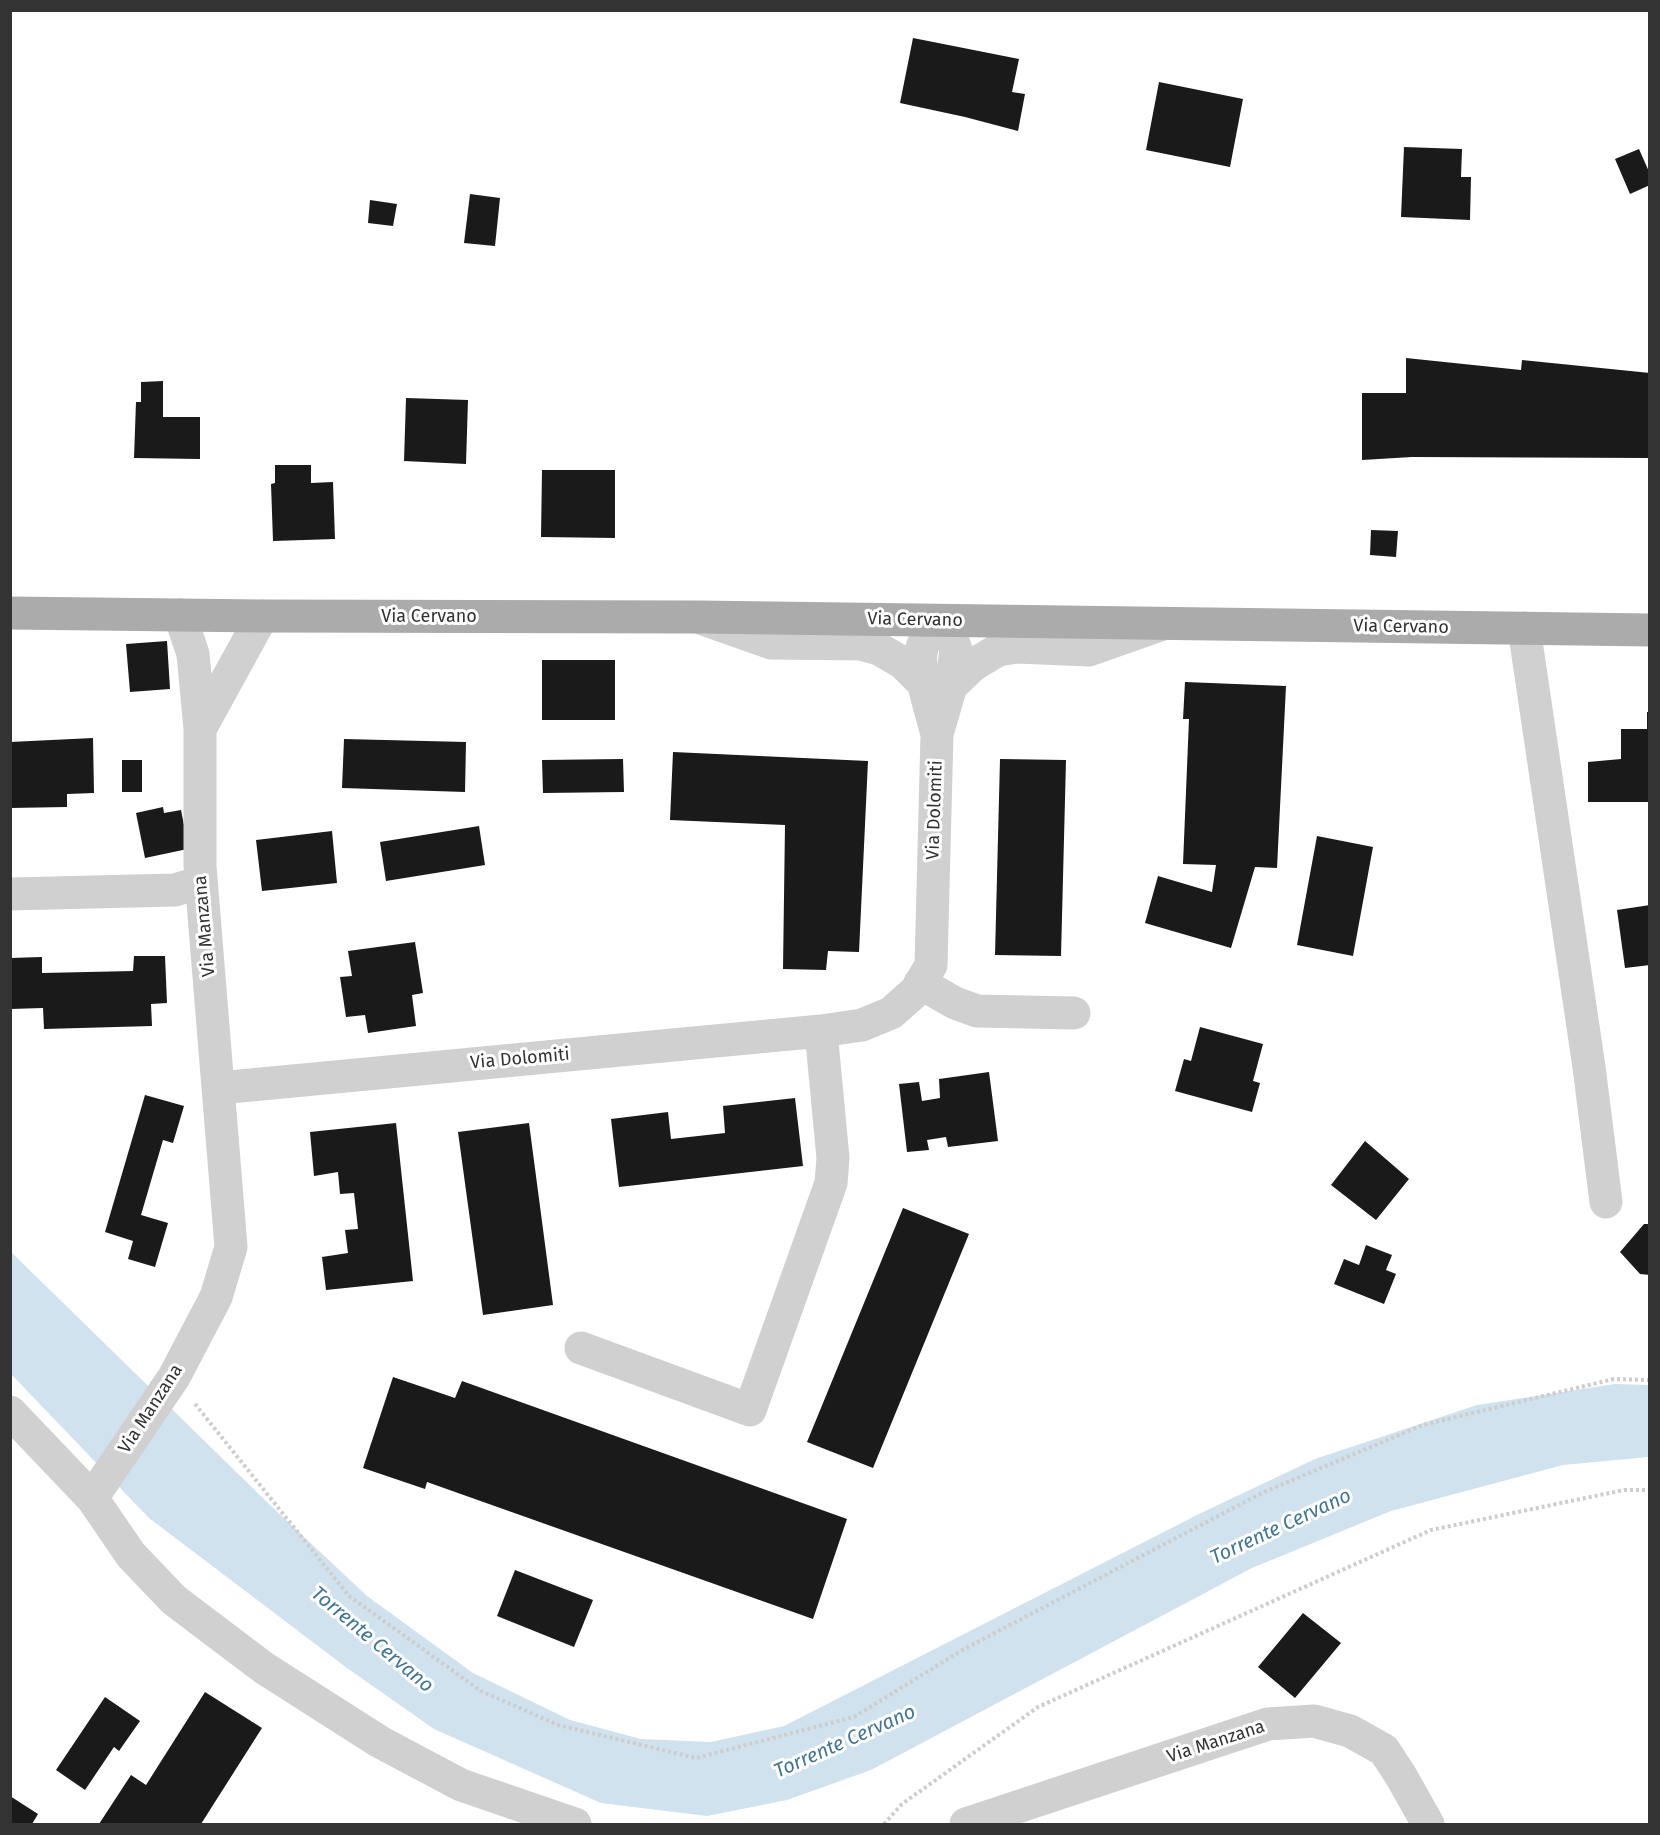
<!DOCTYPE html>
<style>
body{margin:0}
#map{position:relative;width:1660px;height:1835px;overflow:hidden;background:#fff;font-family:"Fira Sans",sans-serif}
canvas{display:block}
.frame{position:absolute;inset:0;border:12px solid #333;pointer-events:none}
</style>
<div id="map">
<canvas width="1660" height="1835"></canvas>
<div class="frame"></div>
</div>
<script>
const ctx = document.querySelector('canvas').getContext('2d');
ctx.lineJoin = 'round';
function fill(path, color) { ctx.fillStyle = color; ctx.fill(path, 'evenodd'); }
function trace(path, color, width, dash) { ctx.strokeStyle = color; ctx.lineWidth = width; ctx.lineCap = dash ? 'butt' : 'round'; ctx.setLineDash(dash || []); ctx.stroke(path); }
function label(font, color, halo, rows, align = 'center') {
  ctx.font = font + ' "Fira Sans",sans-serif'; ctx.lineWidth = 6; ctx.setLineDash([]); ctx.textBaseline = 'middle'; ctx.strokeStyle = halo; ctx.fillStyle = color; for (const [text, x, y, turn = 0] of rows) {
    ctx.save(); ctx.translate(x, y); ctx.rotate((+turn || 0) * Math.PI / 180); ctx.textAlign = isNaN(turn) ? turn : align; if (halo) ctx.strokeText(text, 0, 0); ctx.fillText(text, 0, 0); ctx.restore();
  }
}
fill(new Path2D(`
 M10 1251 270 1505 367 1596 473 1673 570 1720 641 1739 711 1742 784 1726 1199 1514 1315 1459 1477 1405 1615 1384 1649 1385V1457L1563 1465 1391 1511 1252 1568 871 1770 787 1800 707 1816 601 1803 434 1729 347 1668 149 1518 11 1374Z`), '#cfe2ee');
fill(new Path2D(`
 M913 38 1019 59 1012 92 1025 94 1018 131 965 117 900 103Z
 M1159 82 1243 99 1230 167 1146 150Z
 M1404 147 1462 149 1461 177H1471L1470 220 1401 217Z
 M1639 149 1650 174V185L1630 194 1615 159Z
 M470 194 500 198 495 246 464 243Z
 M370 200 397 204 393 226 368 223Z
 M1406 358 1521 370 1522 360 1650 373V458L1412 457 1362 460V393H1406Z
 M163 381V417H200V459L134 458 136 402H141V382Z
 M406 398 468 400 466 464 404 461Z
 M275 465H311V483L333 482 335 539 273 541 271 484 275 483Z
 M542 470H615V538L541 537Z
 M1371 530 1398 531 1396 557 1370 555Z
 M167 641 170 689 130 692 126 644Z
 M542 660H615V720H542Z
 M1185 682 1286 686 1277 868 1255 867 1231 948 1145 923 1158 876 1212 892 1216 865 1183 864 1189 719H1183Z
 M1647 712H1650V802H1588V762L1621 759V729H1647Z
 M93 738 94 793 67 794V807L10 808V742Z
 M344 739 466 742 465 792 342 788Z
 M673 752 868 761 859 952 828 951 826 970 783 969 785 825 670 820Z
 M623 759 624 792 543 793 542 760Z
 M1000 759 1066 760 1061 956 995 955Z
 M122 760H142V792H122Z
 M163 807 164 813 181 810 184 825 197 847 145 858 136 813Z
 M479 826 485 865 386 881 380 842Z
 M332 831 337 883 262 891 256 840Z
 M1317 836 1373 847 1353 956 1297 945Z
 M1650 905V965L1625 968 1617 910Z
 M415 942 423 993 412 995 416 1026 368 1033 365 1015 346 1017 340 977 352 976 348 951Z
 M134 956H165L167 1003 151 1004 152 1026 44 1029 43 1008 10 1009V958L42 957V973L133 971Z
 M1200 1027 1263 1044 1253 1081 1260 1083 1252 1112 1175 1091 1184 1059 1191 1061Z
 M989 1072 998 1141 948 1147 946 1137 927 1140 929 1150 907 1152 899 1084 919 1082 922 1101 940 1098 939 1079Z
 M145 1095 184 1106 173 1143 163 1140 141 1215 168 1223 155 1267 128 1259 133 1241 105 1232Z
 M795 1098 803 1166 619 1187 611 1119 668 1112 671 1139 725 1133 723 1106Z
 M396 1123 413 1281 326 1290 322 1257 348 1253 345 1230 358 1229 354 1193 340 1194 338 1172 314 1176 310 1132Z
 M529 1123 553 1305 483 1315 458 1132Z
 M1365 1141 1409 1179 1376 1220 1331 1185Z
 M903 1208 969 1234 873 1468 807 1442Z
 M1644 1224H1650V1275L1640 1274 1620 1252Z
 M1366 1245 1392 1255 1386 1270 1396 1274 1384 1304 1334 1284 1344 1259 1359 1265Z
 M393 1377 455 1398 462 1381 847 1519 813 1619 427 1482 425 1489 363 1468Z
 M515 1570 593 1600 574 1647 497 1616Z
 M1303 1613 1341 1643 1295 1698 1258 1667Z
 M205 1692 262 1728 201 1824H99L131 1775 146 1785Z
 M105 1697 140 1721 119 1751 114 1747 85 1790 56 1770Z
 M10 1796 38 1814 32 1824H10Z`), '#1a1a1a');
trace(new Path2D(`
 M195 1404 349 1596 481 1691 558 1725 696 1758 854 1717 964 1649 1264 1492 1423 1425 1614 1379 1650 1380
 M884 1824 902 1804 1038 1707 1431 1530 1624 1490H1650`), '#cdcdcd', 4, [3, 3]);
trace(new Path2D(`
 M180 615 193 654 200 729V866L231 1247 216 1297 174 1377 92 1498 131 1555 174 1600 264 1668 380 1742 461 1785 575 1824
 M703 619 771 643 861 644 879 649 903 663 924 684
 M1524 628 1589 1067 1606 1202
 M951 686 973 665 998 650 1017 647 1089 650 1163 624
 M200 729 262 616
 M10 894 175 890 201 882
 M920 983 955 1003 977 1011 1074 1013
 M219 1088 821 1031 862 1025 891 1013 916 991 931 965 937 734 951 686 956 650 952 638 941 621C933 630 922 640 921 653 918 672 932 715 937 734
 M581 1348 750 1410 831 1183 833 1158 821 1031
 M10 1412 92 1498
 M966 1824 1268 1724 1314 1721 1350 1731 1384 1750 1401 1776 1428 1824`), '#d0d0d0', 33);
trace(new Path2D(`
 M10 613 262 616 699 617 1650 630`), '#ababab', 33);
label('18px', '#333', '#fff', [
 ["Via Cervano",429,617],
 ["Via Cervano",915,620,1],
 ["Via Cervano",1401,627,1],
 ["Via Dolomiti",935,810,-88],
 ["Via Manzana",205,926,-95],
 ["Via Dolomiti",520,1059,-5],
 ["Via Manzana",151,1409,-57],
 ["Via Manzana",1216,1742,-18]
]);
label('italic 20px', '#3f7597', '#fff', [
 ["Torrente Cervano",1281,1527,-25],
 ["Torrente Cervano",372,1640,40],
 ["Torrente Cervano",845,1742,-24]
]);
</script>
